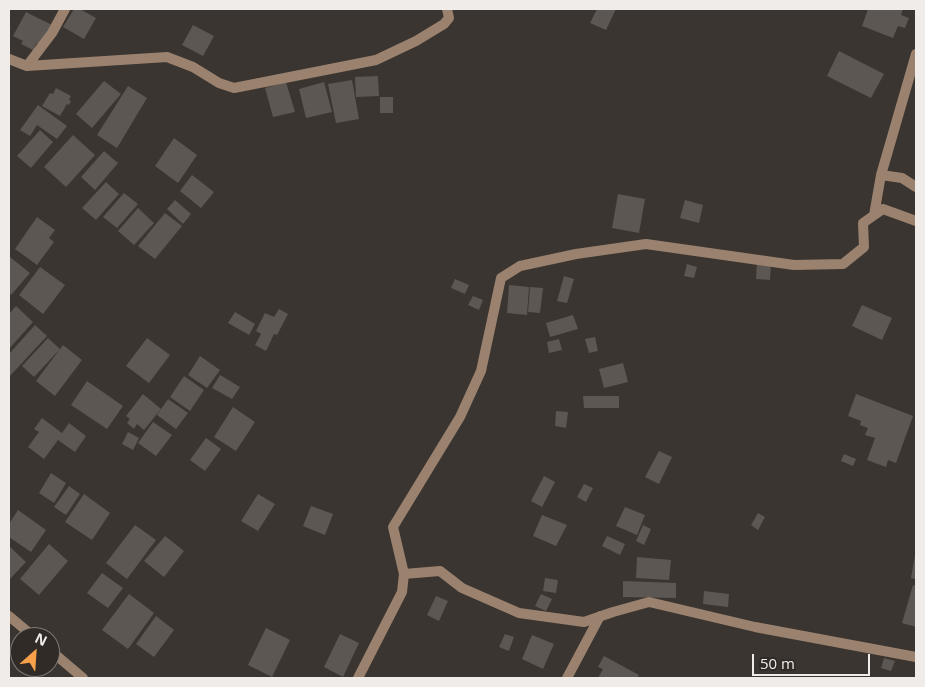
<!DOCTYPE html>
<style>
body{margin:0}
#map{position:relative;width:925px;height:687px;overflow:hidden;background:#3a3531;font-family:"Open Sans",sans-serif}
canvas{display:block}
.frame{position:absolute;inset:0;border:10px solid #efece9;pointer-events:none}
.north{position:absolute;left:10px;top:627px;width:50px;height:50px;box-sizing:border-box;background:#302b27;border:1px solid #7c7875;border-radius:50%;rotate:26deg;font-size:14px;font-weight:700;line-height:20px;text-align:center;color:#efece9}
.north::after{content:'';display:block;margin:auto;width:18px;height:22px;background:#f8a14a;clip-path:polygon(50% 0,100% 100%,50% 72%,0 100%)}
.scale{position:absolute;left:752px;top:654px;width:118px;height:22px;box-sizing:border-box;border:2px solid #efece9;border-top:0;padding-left:6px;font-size:15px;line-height:18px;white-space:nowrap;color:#efece9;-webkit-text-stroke:4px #302b27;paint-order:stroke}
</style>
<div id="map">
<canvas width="925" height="687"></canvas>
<div class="frame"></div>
<div class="north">N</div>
<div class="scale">50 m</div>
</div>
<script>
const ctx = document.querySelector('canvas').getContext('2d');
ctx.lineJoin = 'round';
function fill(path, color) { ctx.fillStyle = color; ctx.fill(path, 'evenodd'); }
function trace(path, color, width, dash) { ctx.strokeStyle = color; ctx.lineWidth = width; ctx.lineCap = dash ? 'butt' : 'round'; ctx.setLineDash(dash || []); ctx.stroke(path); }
fill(new Path2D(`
 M74 9H80L96 18 84 39 63 27Z
 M597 9H616L606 30 590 23Z
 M868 9H903L901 15 909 18 905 28 898 26 893 38 862 26Z
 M26 12 52 25 41 46 37 43 33 50 21 44 23 41 13 36Z
 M193 25 214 36 203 56 182 45Z
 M839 51 884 74 871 98 827 76Z
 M378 76 379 96 356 97 355 77Z
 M352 80 359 119 336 123 328 84Z
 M104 81 121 94 92 128 76 114Z
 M286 82 295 112 273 117 265 88Z
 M324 82 332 112 306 118 299 89Z
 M128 86 147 98 117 148 97 135Z
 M56 88 71 96 69 100 71 101 69 105 67 104 60 116 42 106 50 93 53 94Z
 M380 97H393V113H380Z
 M38 105 67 126 57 139 37 125 30 136 20 130Z
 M40 130 53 142 31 168 17 156Z
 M73 135 95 155 66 187 44 167Z
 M174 138 197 155 178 183 155 166Z
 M104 151 118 163 95 190 81 177Z
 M192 175 214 192 201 208 180 191Z
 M106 182 119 194 96 220 82 208Z
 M124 193 138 204 117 228 103 217Z
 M618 194 645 199 639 233 612 228Z
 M175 200 191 214 183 224 167 209Z
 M685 200 703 205 699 223 680 218Z
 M138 208 154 223 134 245 118 231Z
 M165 213 182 226 155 259 138 246Z
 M37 217 55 230 49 238 54 242 37 265 15 249Z
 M10 257 30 273 11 295 9 292V259Z
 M757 261 771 263 770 280 756 279Z
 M687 264 697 267 694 278 684 276Z
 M40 267 65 285 43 314 19 295Z
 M564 276 574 279 567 303 557 301Z
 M455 279 469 285 465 294 451 288Z
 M509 285 529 287 527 315 507 313Z
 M530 287 543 288 540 313 528 312Z
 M473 296 483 300 479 310 468 305Z
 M862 305 892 318 882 340 852 326Z
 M16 306 33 322 9 349V314Z
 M279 309 288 314 277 335 274 334 266 351 255 345 261 334 256 331 265 313 274 317Z
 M235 312 255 324 249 335 228 323Z
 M573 315 578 329 550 337 546 323Z
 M35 325 47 336 9 377V354Z
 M595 337 598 351 589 353 585 339Z
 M48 338 60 349 34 377 22 366Z
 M147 338 170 355 149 383 126 366Z
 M559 339 562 350 549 353 547 342Z
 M63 345 82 360 55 396 36 381Z
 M200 356 220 370 207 388 188 375Z
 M623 363 628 382 604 388 599 369Z
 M220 375 240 387 232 399 212 388Z
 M184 376 204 390 190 411 170 397Z
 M87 381 123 406 107 429 71 405Z
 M143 394 161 409 144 430 137 424 134 429 127 423 130 419 126 416Z
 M856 394 913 416 896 463 888 460 886 467 867 460 875 438 865 435 868 428 860 425 861 421 848 416Z
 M583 396H619V408H584Z
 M168 399 188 413 176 429 157 415Z
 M233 407 255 422 236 451 214 437Z
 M556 411 568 412 566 428 555 426Z
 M42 418 62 433 69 423 86 436 75 452 58 440 44 459 28 447 39 432 34 429Z
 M153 422 172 435 156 456 138 443Z
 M128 432 139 438 133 450 122 444Z
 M206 438 221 449 205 471 190 460Z
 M659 451 672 457 659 484 645 477Z
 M844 454 856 459 853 466 841 461Z
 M51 473 66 483 54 503 39 493Z
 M544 476 555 482 542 507 531 501Z
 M584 484 593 488 586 502 577 497Z
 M69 486 80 494 66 515 54 507Z
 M84 494 110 513 92 540 65 522Z
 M258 494 275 504 258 531 241 521Z
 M311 506 333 514 325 535 303 526Z
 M625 507 645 515 637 535 616 526Z
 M18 510 46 530 31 552 9 537V524Z
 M758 513 765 517 758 530 751 525Z
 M542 515 567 525 556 546 533 536Z
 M135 525 156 540 127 579 106 563Z
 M643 525 651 529 644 545 636 541Z
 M165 536 184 551 164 577 144 561Z
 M607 536 625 544 620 555 602 546Z
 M49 544 68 561 39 595 20 579Z
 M9 546 26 562 9 580Z
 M915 555H916V579L911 578Z
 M637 557 671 560 669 580 636 578Z
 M102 573 123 588 108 608 87 593Z
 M545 578 558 580 556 593 543 591Z
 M623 581 676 583V598L623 597Z
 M913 585 916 586V627L902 623Z
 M704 591 729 594 728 607 703 604Z
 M129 594 154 613 128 649 102 630Z
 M541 594 552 599 546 611 535 606Z
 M436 596 448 601 439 621 427 615Z
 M156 616 174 630 154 657 136 644Z
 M266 628 290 640 272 677 248 665Z
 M340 634 359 643 343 677 324 667Z
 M505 634 514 637 509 651 499 647Z
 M532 635 554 644 543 669 522 659Z
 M604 656 639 675 637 678H598L603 669 598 667Z
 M884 658 895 661 891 671 881 668Z`), '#5c5752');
trace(new Path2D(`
 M9 59 27 66 167 57 193 67 219 83 234 88 376 60 416 41 444 24 449 18 447 9
 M27 66 52 33 65 9
 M881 175 902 178 916 187
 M874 215 881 175 916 54
 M404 574 440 571 462 588 519 613 584 622 613 612 649 602 755 627 916 657
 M9 616 34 637
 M50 650 83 678
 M358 678 402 592 404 574 393 527 460 417 481 371 501 278 520 266 576 254 646 244 794 265 843 264 864 247 863 223 883 209 916 221
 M567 678 600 616`), '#9b826e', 10);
</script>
